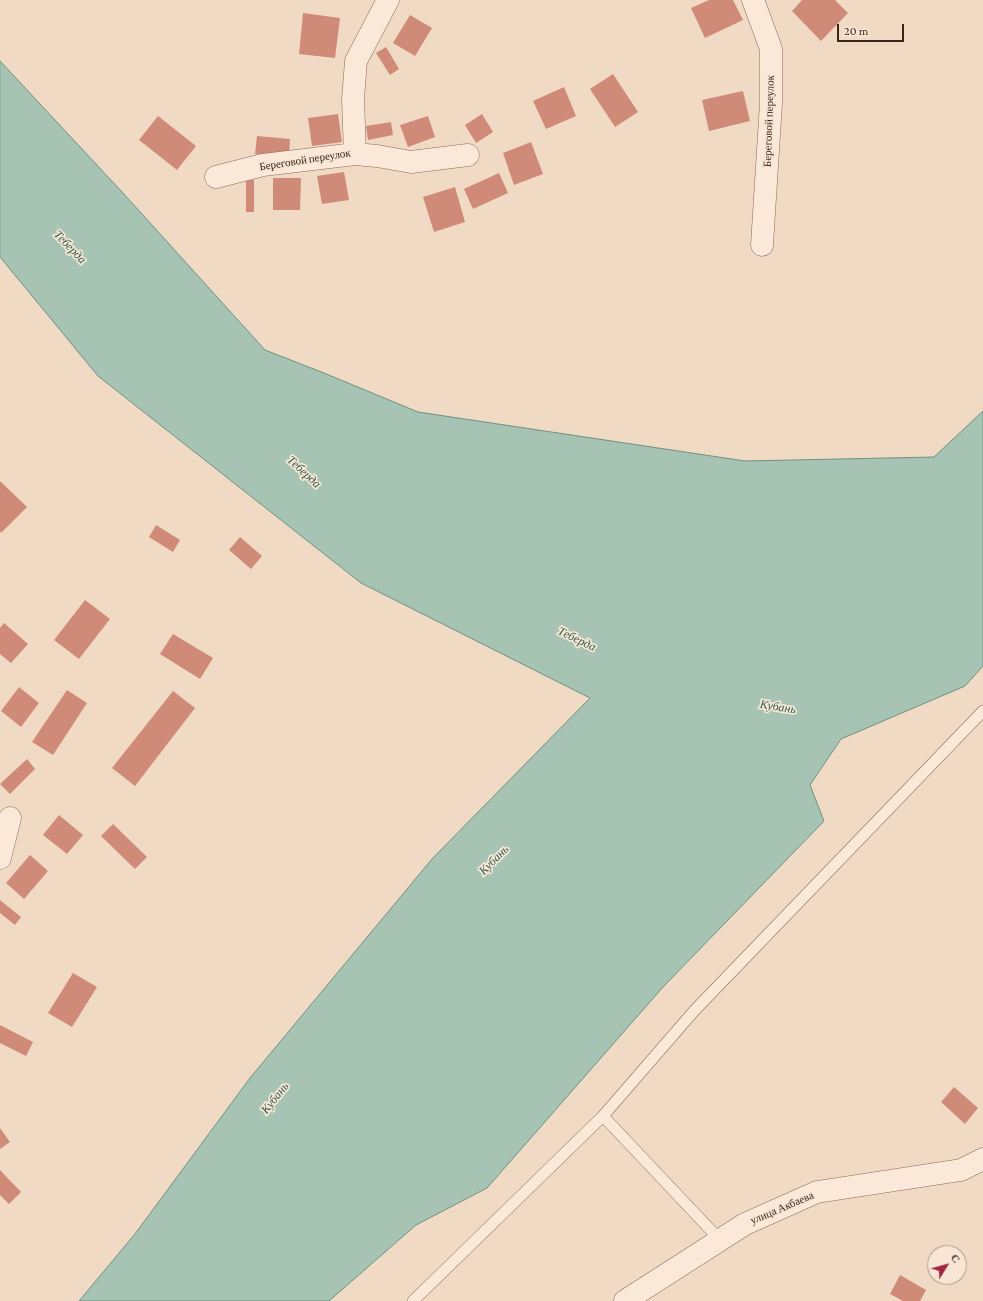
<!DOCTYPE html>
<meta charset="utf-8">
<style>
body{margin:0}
#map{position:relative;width:983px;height:1301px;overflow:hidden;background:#f0dac4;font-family:"Crimson Pro",serif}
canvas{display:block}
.north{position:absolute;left:927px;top:1245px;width:40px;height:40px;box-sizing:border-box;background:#f7e6d4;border:1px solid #ac998b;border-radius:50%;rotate:53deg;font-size:11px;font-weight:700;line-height:16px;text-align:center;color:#3b261e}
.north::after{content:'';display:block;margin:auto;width:14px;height:18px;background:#9e2641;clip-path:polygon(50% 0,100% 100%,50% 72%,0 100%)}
.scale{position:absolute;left:837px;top:24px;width:67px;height:18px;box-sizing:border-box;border:2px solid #3b261e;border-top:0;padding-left:5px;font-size:12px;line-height:14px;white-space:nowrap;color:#3b261e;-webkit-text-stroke:3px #f7e6d4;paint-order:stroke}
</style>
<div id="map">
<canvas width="983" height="1301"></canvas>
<div class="north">С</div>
<div class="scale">20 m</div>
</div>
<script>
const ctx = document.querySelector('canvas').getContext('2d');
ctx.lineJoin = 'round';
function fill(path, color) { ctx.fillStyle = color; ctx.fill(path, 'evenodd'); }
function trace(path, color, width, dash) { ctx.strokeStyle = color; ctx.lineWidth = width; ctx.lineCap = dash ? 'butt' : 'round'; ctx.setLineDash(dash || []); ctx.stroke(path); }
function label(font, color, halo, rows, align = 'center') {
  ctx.font = font + ' "Crimson Pro",serif'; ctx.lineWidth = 3.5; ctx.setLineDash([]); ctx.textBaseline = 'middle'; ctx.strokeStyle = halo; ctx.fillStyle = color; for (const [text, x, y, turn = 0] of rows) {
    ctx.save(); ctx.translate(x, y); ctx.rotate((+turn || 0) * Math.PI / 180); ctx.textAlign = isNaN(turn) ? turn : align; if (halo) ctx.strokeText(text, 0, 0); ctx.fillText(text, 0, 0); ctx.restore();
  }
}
const water = new Path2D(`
 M0 61 123 193 265 350 324 373 418 412 745 461 934 457 983 411V666L965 686 841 739 810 785 824 821 663 987 487 1188 416 1225 329 1301H79L135 1234 250 1078 432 859 590 698 361 583 98 376 0 257Z`);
fill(water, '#a6c3b4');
trace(water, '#6c9281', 1);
fill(new Path2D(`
 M709 0H733L743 20 705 38 691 8Z
 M802 0H835L848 13 821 41 792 11Z
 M303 13 340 18 335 58 299 54Z
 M410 15 432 28 415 56 393 43Z
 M386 47 399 69 390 75 376 53Z
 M613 74 638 112 615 127 590 89Z
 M564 87 576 116 546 129 533 101Z
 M743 91 750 121 709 131 702 100Z
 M338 114 342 142 312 146 308 118Z
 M482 114 493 132 476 143 465 125Z
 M158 116 196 146 177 170 139 140Z
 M428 116 435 137 408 147 400 125Z
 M391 122 393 135 368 140 366 126Z
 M257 136 290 139 289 157 255 154Z
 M531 142 543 174 514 185 503 153Z
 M344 172 349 200 322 204 317 176Z
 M499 173 508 193 473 209 464 189Z
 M273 178H301L300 210H273Z
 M246 180H254V212H246Z
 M455 187 465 222 434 232 423 197Z
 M0 481 27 507 1 533 0 531Z
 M156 525 180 540 173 552 149 537Z
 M240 537 262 556 251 569 229 550Z
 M85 600 110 619 79 659 54 640Z
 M4 623 28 644 11 663 0 654V628Z
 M173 634 213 658 200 679 160 654Z
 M19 687 39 703 21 727 1 711Z
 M67 690 87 703 53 755 32 742Z
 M173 691 195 708 135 786 112 768Z
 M27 759 35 769 10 794 0 784Z
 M59 815 83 835 67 854 43 835Z
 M113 824 147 857 135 869 101 836Z
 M30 855 48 871 24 899 6 883Z
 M0 900 21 917 15 925 0 913Z
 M73 973 97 987 72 1027 48 1013Z
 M0 1025 33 1042 26 1056 0 1043Z
 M954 1087 978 1108 965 1124 941 1102Z
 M0 1128 10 1142 0 1149Z
 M0 1170 21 1192 9 1204 0 1195Z
 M900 1275 926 1290 920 1301H903L890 1294Z`), '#d08a78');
const lane = new Path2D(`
 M603 1116 720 1240
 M413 1301 603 1116 694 1011 983 711`);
const street = new Path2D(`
 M753 0 771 49V103L762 245
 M355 154 377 156 411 162 468 155
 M216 177 263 165 355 154 353 99 356 61 388 0
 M0 858 10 818
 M625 1301 745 1224 817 1192 961 1170 983 1159`);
trace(lane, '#8c6959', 12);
trace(street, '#8c6959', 23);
trace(lane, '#fae9d8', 11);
trace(street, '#fae9d8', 22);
label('11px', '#3b261e', '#f7e6d4', [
 ["Береговой переулок",769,121,-88],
 ["Береговой переулок",305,160,-9],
 ["улица Акбаева",782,1208,-23]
]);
label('italic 12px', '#2d5c4f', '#f7e6d4', [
 ["Теберда",70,247,46],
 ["Теберда",304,472,43],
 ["Теберда",577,639,26],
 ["Кубань",778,707,9],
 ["Кубань",494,860,-45],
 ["Кубань",275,1098,-51]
]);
</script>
